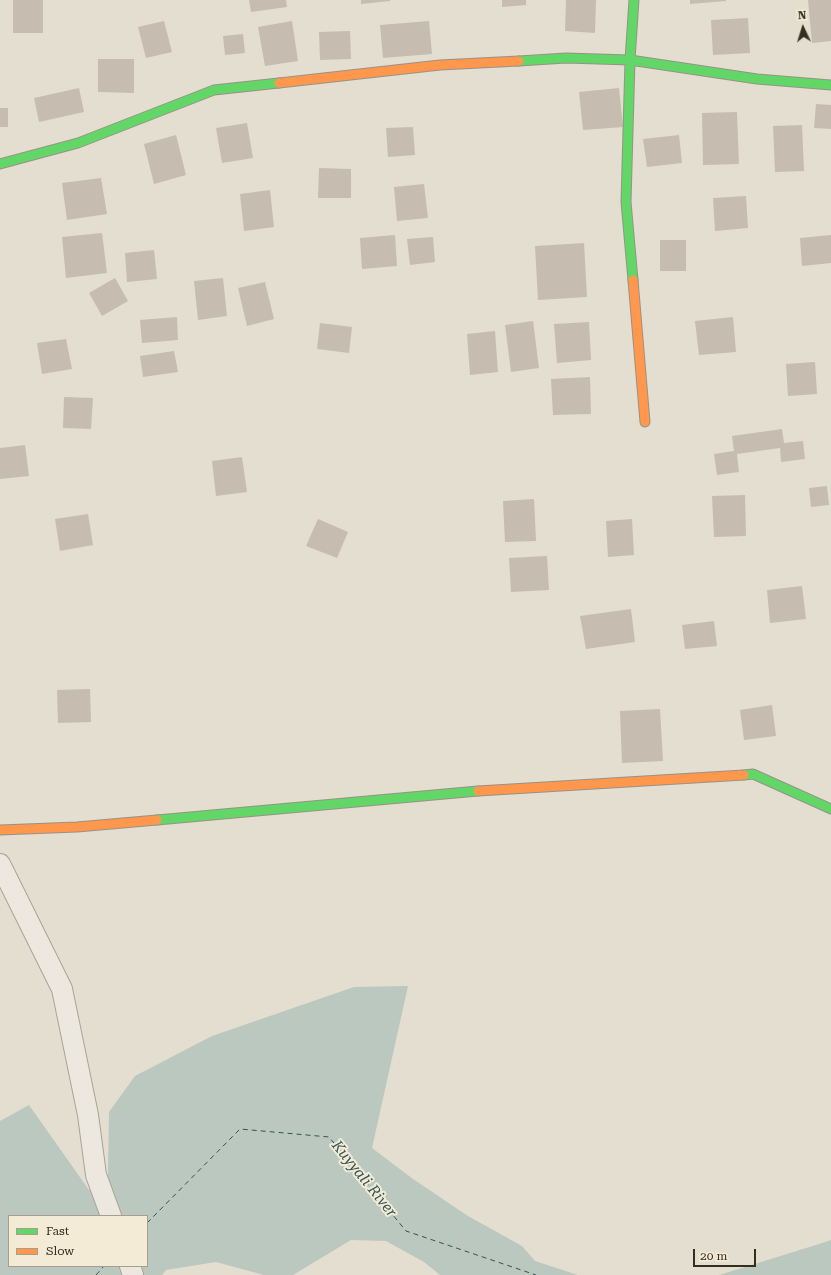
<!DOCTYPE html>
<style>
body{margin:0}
#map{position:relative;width:831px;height:1275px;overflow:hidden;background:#e3decf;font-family:"Roboto Serif",serif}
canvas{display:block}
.legend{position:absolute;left:8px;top:1215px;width:140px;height:52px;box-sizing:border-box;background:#f3ebd6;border:1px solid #a79f8d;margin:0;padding:5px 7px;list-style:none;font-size:12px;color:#362c20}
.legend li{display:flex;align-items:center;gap:8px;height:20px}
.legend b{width:20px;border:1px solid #a79f8d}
.north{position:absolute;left:783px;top:8px;width:40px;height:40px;-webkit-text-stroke:3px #f3ebd6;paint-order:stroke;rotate:356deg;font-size:11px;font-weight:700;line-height:16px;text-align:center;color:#362c20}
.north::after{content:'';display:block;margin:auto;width:14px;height:18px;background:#362c20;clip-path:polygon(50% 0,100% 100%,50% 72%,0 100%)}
.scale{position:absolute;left:693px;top:1249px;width:63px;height:18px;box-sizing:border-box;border:2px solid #362c20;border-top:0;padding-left:5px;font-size:12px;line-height:14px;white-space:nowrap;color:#362c20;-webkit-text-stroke:3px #f3ebd6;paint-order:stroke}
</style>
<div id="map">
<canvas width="831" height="1275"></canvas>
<ul class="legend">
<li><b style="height:5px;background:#63d668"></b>Fast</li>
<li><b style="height:5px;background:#ff974d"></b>Slow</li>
</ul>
<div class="north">N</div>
<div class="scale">20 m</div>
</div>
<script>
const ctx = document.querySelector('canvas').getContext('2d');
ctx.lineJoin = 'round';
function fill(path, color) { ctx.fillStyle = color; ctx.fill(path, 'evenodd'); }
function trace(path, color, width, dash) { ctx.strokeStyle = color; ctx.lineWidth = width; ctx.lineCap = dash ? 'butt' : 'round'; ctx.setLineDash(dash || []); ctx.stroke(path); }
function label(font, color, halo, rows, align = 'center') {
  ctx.font = font + ' "Roboto Serif",serif'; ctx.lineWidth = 4; ctx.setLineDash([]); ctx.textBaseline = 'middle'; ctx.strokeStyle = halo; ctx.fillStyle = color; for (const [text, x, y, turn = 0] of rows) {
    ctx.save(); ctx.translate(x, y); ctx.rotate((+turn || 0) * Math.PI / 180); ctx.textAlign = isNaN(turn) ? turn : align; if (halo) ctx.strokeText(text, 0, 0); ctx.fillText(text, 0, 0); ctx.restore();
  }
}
fill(new Path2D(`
 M408 986 372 1148 413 1179 468 1216 522 1246 535 1261 578 1275H440L424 1262 386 1241 351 1240 293 1275H264L216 1262 166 1270 162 1275H0V1121L29 1105 89 1190 108 1174 109 1112 135 1076 212 1036 354 987ZM9 1216H147V1266H9Z
 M831 1240V1275H719L816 1245Z`), '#bac8c0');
trace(new Path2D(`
 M147 1223 240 1129 329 1137 406 1231 536 1275
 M96 1275 104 1266`), '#315554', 1, [5, 4]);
fill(new Path2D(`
 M13 0H43V33H13Z
 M249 0H286L287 7 251 12Z
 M361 0H390V1L361 4Z
 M502 0H526V5L502 7Z
 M566 0H596L595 33 565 31Z
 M690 0H726V1L690 4Z
 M808 0H831V41L812 43Z
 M748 18 750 53 713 55 711 20Z
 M164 21 172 52 146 58 138 27Z
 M292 21 298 61 265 66 258 27Z
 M429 21 432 54 383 58 380 25Z
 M350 31 351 59 320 60 319 32Z
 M243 34 245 53 225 55 223 36Z
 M98 59H134V93L98 92Z
 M79 88 84 112 39 122 34 98Z
 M619 88 623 127 583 130 579 92Z
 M816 104 831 105V129L814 128Z
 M0 108H8V127H0Z
 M737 112 739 164 703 165 702 113Z
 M247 123 253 158 222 163 216 128Z
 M802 125 804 171 775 172 773 126Z
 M413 127 415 155 388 157 386 128Z
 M176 135 186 175 154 184 144 144Z
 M679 135 682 163 647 167 643 139Z
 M319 168 351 169V198H318Z
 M101 178 107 214 67 220 62 183Z
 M424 184 428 218 397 221 394 187Z
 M270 190 274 227 244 231 240 194Z
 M746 196 748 228 715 231 713 198Z
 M102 233 107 273 66 278 62 237Z
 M395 235 397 266 362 269 360 238Z
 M831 235V263L802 266 800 238Z
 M433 237 435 262 410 265 407 239Z
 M660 240H686V271H660Z
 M584 243 587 297 538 300 535 246Z
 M154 250 157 279 127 282 125 253Z
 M115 278 128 301 102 316 89 293Z
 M223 278 227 316 198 320 194 281Z
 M265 282 274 319 247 326 238 288Z
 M177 317 178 340 142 343 140 320Z
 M733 317 736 352 699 355 695 321Z
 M533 321 539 368 511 372 505 325Z
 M589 322 591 360 557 363 554 324Z
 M320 323 352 327 349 353 317 349Z
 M495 331 498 372 470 375 467 334Z
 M66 339 72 369 42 374 37 343Z
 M174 351 178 372 143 377 140 356Z
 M815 362 817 394 788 396 786 364Z
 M590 377 591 414 553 415 551 379Z
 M64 397 93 398 91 429 63 428Z
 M782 429 784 443 803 441 805 459 781 462 780 448 737 454 739 472 717 475 714 454 734 451 732 436Z
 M25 445 29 476 0 479V448Z
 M242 457 247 492 216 496 212 461Z
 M827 486 829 505 811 507 809 488Z
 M745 495 746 536 714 537 712 496Z
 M534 499 536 541 505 542 503 501Z
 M88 514 93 545 60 551 55 519Z
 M318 519 348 532 337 558 306 546Z
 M632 519 634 555 608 557 606 521Z
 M547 556 549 590 511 592 509 558Z
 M802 586 806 619 770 623 767 590Z
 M631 609 635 642 586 649 580 616Z
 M714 621 717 646 685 649 682 625Z
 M90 689 91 722 58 723 57 690Z
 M772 705 776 736 744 740 740 710Z
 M660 709 663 761 622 763 620 711Z`), '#c6bdb0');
const street = new Path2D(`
 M0 864 62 989 88 1115 96 1175 111 1216
 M130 1266 133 1275`);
const fast = new Path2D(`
 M519 61 566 58 630 60 757 79 831 85
 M0 164 78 143 214 90 279 83
 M633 280 626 202 630 60 634 0
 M744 775 753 774 831 809
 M157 820 478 791`);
const slow = new Path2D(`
 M279 83 440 65 519 61
 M633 280 645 422
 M478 791 744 775
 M0 830 77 827 157 820`);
trace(street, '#a8a398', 22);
trace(fast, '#989288', 11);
trace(slow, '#989288', 11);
trace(street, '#ece8df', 20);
trace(fast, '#63d668', 9);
trace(slow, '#ff974d', 9);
label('italic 15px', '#315554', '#f3ebd6', [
 ["Kuyyali River",364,1179,51]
]);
</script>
